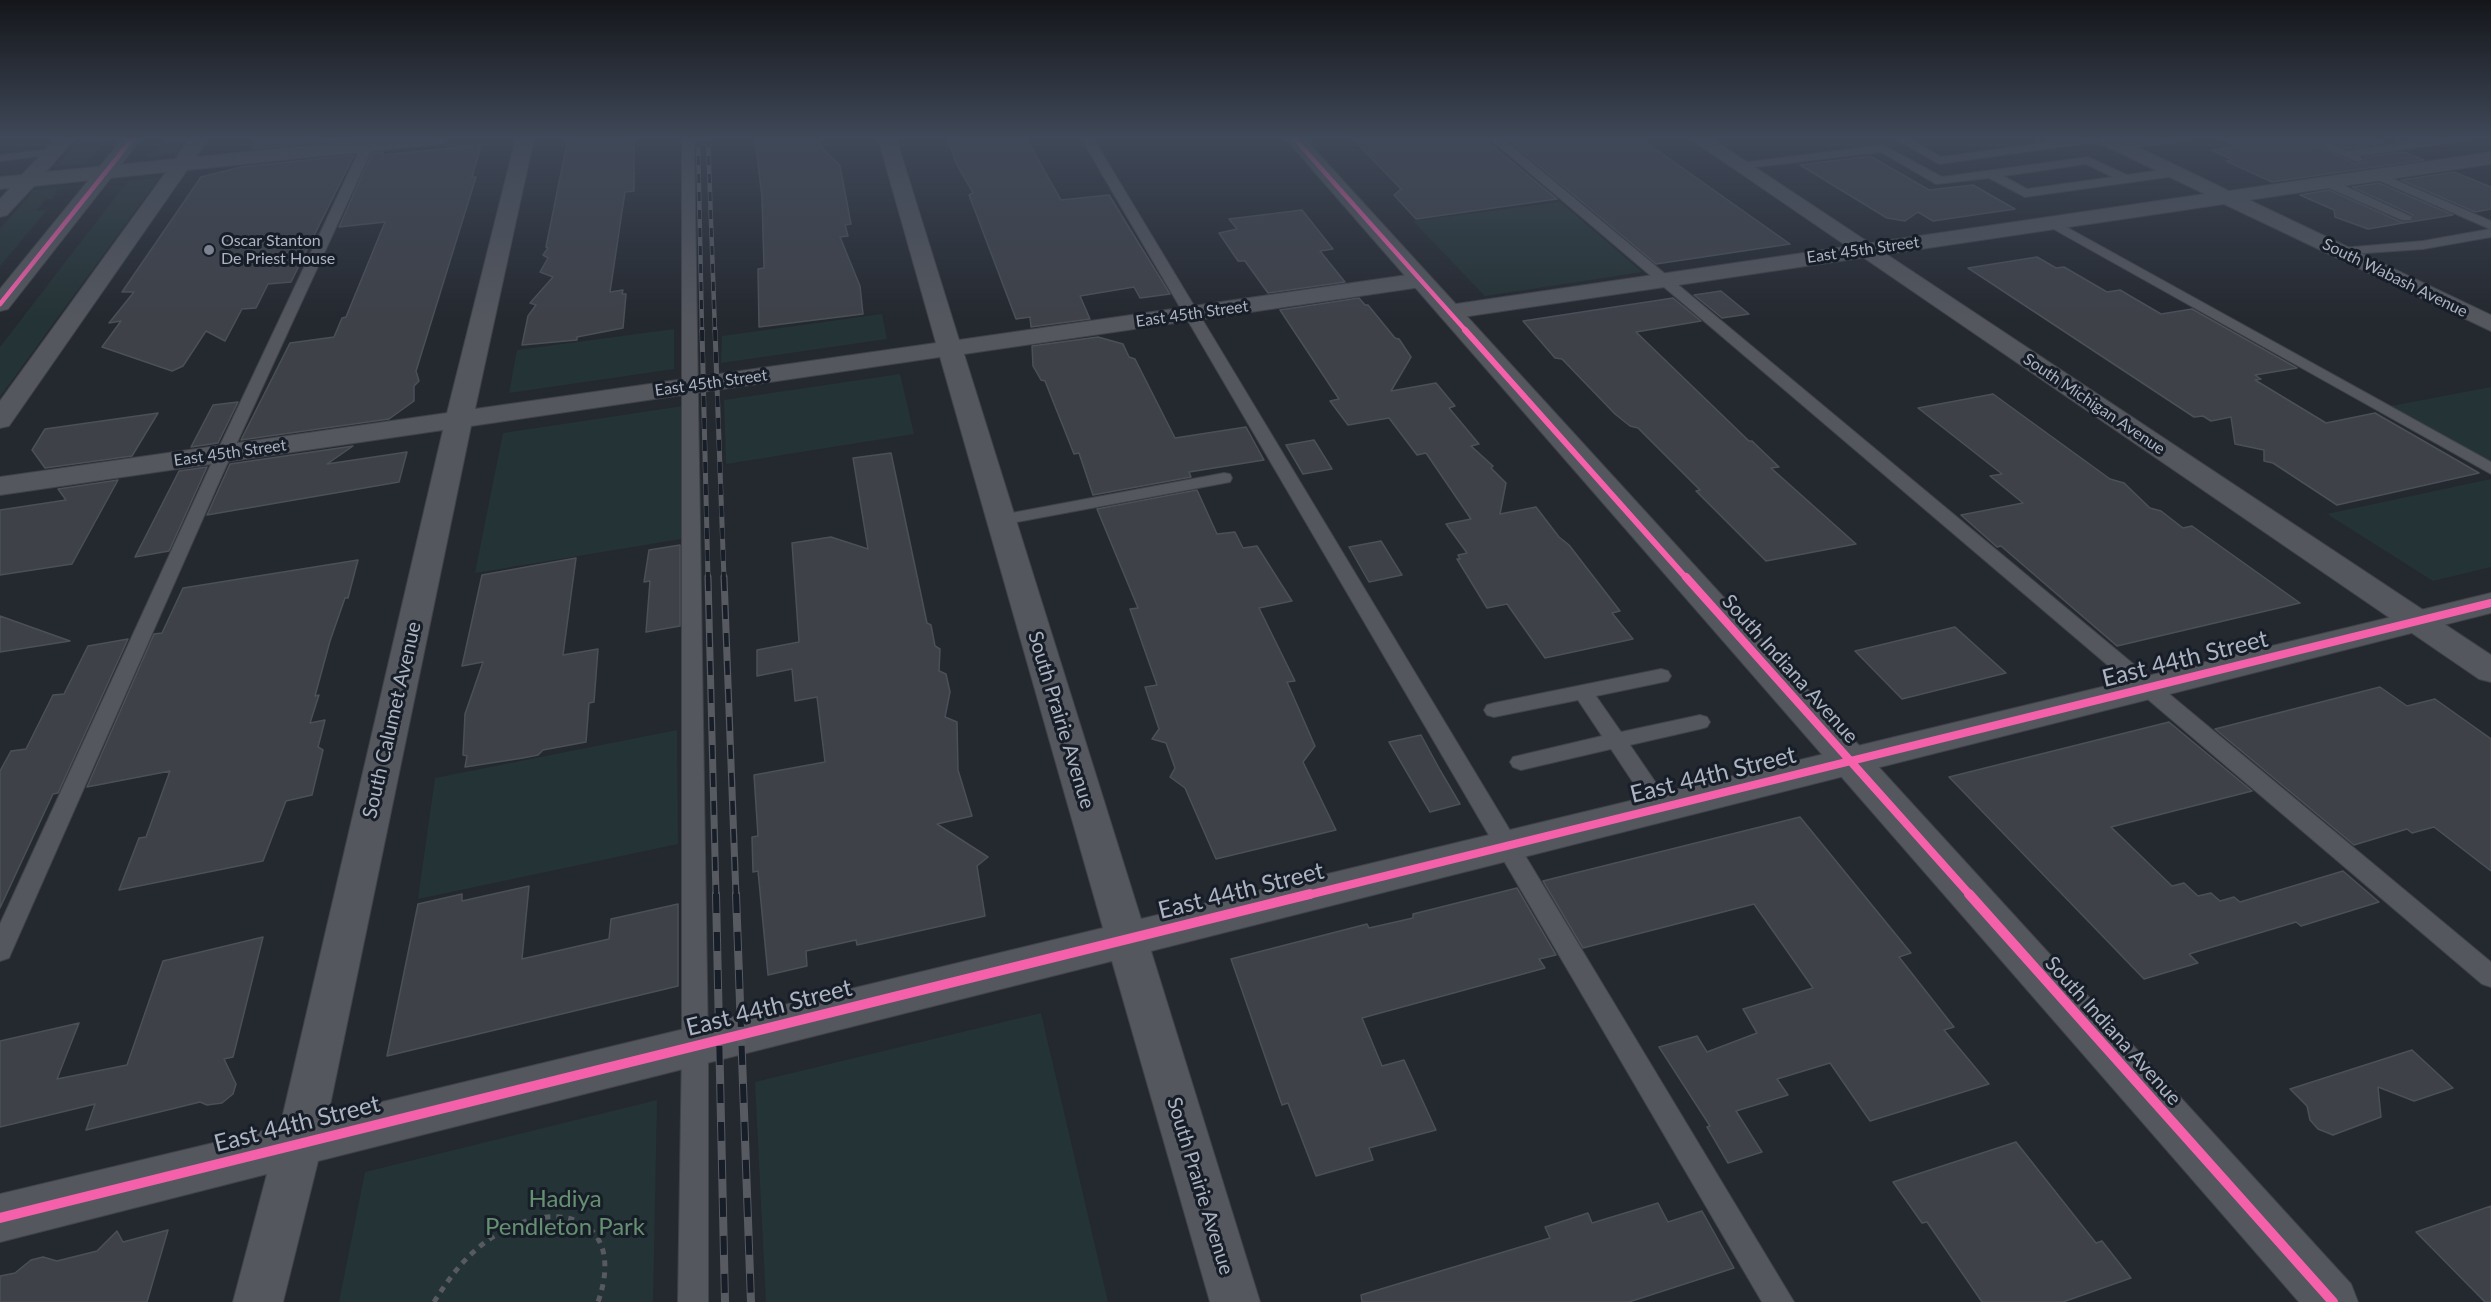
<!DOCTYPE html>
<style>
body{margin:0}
canvas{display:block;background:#24282f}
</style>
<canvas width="2491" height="1302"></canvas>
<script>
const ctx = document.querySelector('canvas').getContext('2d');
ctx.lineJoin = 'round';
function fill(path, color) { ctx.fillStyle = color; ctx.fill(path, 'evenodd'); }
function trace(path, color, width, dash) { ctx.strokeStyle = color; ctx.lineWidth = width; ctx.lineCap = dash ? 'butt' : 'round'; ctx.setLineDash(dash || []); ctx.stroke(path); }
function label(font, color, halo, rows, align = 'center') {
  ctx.font = font + ' Lato,sans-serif'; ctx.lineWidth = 6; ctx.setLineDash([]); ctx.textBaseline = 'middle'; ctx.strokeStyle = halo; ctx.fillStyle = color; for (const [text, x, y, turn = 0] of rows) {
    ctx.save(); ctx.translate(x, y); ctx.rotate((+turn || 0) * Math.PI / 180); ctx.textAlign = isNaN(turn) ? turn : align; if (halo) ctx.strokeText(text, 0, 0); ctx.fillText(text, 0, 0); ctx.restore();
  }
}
fill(new Path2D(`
 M81 138H107L85 164 55 166Z
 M168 138H187L176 154 148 157Z
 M159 178 0 397V347L128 181Z
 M58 188 52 199H46L36 211 47 210 0 266V229L34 190Z
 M1560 202 1642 272 1485 296 1413 221Z
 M882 314 887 339 721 363 722 336Z
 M674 329V369L509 393 517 350Z
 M900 374 914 434 726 464 724 400Z
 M2491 387V461L2391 406Z
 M683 406 681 539 475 573 503 433Z
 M2491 479V567L2433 581 2327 514Z
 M677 730 678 844 418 899 435 778Z
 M1041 1013 1108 1302H766L755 1082Z
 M657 1100 653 1302H339L365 1172Z`), '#243335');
const building = new Path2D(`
 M258 138H362L252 149Z
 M568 138H634V191L625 192 610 292 623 290 622 294H626L623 328 577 337V340L522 345 528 316 536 305 530 303 553 277 540 272 548 258 543 255 548 248 546 247Z
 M755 138H813L840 166 851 224 845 225 848 236 840 237 860 286 863 314 759 327 758 269 764 268 762 197Z
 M947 138H1026L1061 200 1109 195 1170 294 1140 298 1134 287 1080 296 1090 319 1031 327 1030 317 1016 319 969 195 973 193 957 165Z
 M1352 138H1483L1557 199 1416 219 1394 195 1401 189Z
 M1519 138H1640L1790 244 1656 264 1507 139Z
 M2219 138H2300L2356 164 2364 161 2365 157 2404 152 2424 160 2272 182 2226 161 2233 160 2211 150 2237 146Z
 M2324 138H2370L2384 143 2347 149Z
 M481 145 472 177H476L416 371 419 381 414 386V401L389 419 241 440 290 343 334 337 342 318 346 317 385 222 339 227 372 153 383 152V155Z
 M354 155 291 282 268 284 256 308 242 309 225 341 206 331 183 366 172 371 102 347 121 321 109 323 134 292H122L201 177 241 167Z
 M1870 156 1929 190 1973 185 2015 209 1933 221 1918 212 1905 221 1887 218 1800 165Z
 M2454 172 2491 187V209L2475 212 2401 180Z
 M2379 183 2453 215 2410 222 2413 215 2352 187Z
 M2329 190 2401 222H2409L2368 229 2335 217 2334 210 2300 195Z
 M1302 210 1333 249 1320 251 1345 282 1268 293 1245 261H1238L1219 233 1237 229 1229 219Z
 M2037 257 2056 268 2064 267 2107 292 2120 290 2161 314 2192 309 2297 368 2255 375 2261 379 2255 380 2326 423 2375 413 2479 473 2337 505 2273 463 2264 461V450L2235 444 2231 417 2211 421 2203 416 2194 417 1968 268Z
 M1721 291 1749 314 1722 318 1694 295Z
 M1359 298 1365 305H1368L1395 338 1399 339 1411 357 1391 391 1436 383 1455 406 1449 408 1479 444 1471 446 1493 466 1491 468 1506 483 1500 514 1536 507 1559 537 1569 545 1620 611 1612 613 1633 639 1545 658 1507 604 1487 608 1457 559H1460L1458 555 1467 553 1446 524 1471 519 1426 453 1417 455 1389 418 1348 425 1330 401 1339 399 1280 310Z
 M1673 298 1701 321 1636 332 1749 441H1752L1779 467 1771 468 1856 544 1766 561 1696 491 1700 490 1638 428 1630 426 1615 414 1562 359 1555 358 1523 321Z
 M1098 337 1123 344 1129 357 1135 359 1175 438 1246 427 1264 460 1189 472 1191 477 1093 495 1079 453 1074 454 1045 381 1041 380 1033 366 1032 346Z
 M1993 394 2110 479 2124 483 2150 508 2161 511 2183 528 2192 526 2300 603 2117 646 2001 546 1997 547 1961 515 2023 503 1990 476 2002 474 1918 408Z
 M238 402 218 443 191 447 213 405Z
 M158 413 132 456 45 468 32 450 45 429Z
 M1314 440 1332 469 1303 474 1286 445Z
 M353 446 327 464 407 452 399 482 207 515 230 464Z
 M891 453 927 623 931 625 935 646 940 649 939 671 946 674 950 692 945 717 957 722 958 770 972 816 937 824 988 857 977 866 985 916 857 945 856 940 806 951 807 966 768 975 758 871 753 872 752 837 758 836 754 775 825 762 817 697 795 701 792 669 757 676V650L799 642 792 543 831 537 868 549 853 458Z
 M207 467 169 551 135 557 179 471Z
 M118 480 72 564 0 575V510L66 500 58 489Z
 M1197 490 1217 534 1235 532 1243 548 1257 546 1292 601 1259 608 1295 681 1287 682 1315 746 1303 762 1336 830 1216 859 1185 788 1170 777 1175 768 1166 743 1152 739 1159 729 1145 687 1157 685 1130 609 1138 608 1097 509Z
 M1381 541 1402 575 1369 582 1349 547Z
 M680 545V626L646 632 650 581 644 582 649 550Z
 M576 558 563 655 598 649 594 702 589 703 586 742 543 750 538 755 523 758 465 767 467 756 463 755 465 714 483 662 462 666 482 575Z
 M358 560 348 598H345L330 641 315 696 319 695 310 723 325 720 318 747 323 750 312 795 286 801 263 861 119 890 139 838 146 837 170 771 87 787 154 634 162 633 183 588Z
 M0 616 70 641 0 652Z
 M1955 627 2006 673 1902 699 1855 651Z
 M128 639 58 793 53 794 0 908V771L11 751 26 749 53 695 64 694 88 646Z
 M2380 687 2407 706 2435 699 2491 739V871L2434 827 2412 833 2407 829 2354 845 2215 729Z
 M2169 722 2252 791 2111 827 2172 886 2184 883 2198 896 2211 893 2220 901 2234 897 2240 902 2343 871 2379 902 2301 926 2296 922 2189 954 2198 963 2144 979 1949 777Z
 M1421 735 1440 770 1460 804 1430 812 1389 742Z
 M1800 817 1911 953 1899 957 1954 1027 1944 1030 1989 1084 1870 1121 1830 1063 1777 1079 1788 1095 1736 1111 1762 1152 1728 1163 1707 1127 1710 1126 1659 1047 1697 1036 1707 1052 1757 1033 1743 1009 1813 988 1754 904 1583 948 1543 881Z
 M529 886 522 959 609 939 611 919 678 904V986L387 1056 418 904 462 894V901Z
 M1517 888 1556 955 1539 959 1545 968 1362 1018 1382 1066 1404 1060 1436 1130 1369 1148 1373 1160 1316 1176 1288 1103 1282 1105 1231 959 1367 924 1369 928 1413 918V914Z
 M263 937 233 1057 224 1059 236 1084 233 1094 222 1103 207 1105 200 1102 86 1130 95 1104 0 1127V1041L79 1023 57 1079 127 1065 163 961Z
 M2412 1050 2453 1088 2414 1101 2378 1087 2381 1117 2333 1135 2318 1129 2310 1120 2307 1106 2290 1089Z
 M2016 1142 2096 1243 2102 1241 2131 1278 2063 1302H1982L1927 1222 1922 1223 1893 1182Z
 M1658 1203 1668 1222 1702 1211 1734 1268 1629 1302H1362L1361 1295 1550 1238 1545 1227 1588 1213 1592 1223Z
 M2491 1206V1302H2485L2416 1232Z
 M168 1230 147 1302H0V1276L15 1273 31 1260 43 1257 57 1261 97 1251 117 1231 123 1242Z`);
fill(building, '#3e4148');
trace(building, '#4b5058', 1.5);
const service = new Path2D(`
 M365 138H377L223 473 12 951 9 958 0 961V924L207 473Z
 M682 138H694L708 1046V1302H678L682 1046Z
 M1081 138H1093L1794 1302H1762Z
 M1489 138H1502L2491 962V987L2482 984Z
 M1894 138H1908L1941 157 2078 138H2108L2102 141 1939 164Z
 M2156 138H2188L2182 141 2121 149 2115 146 2121 143Z
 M2302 138H2318L2347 151 2437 138H2467L2461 141 2359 156 2363 159 2357 162Z
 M1883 145 1942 177 2088 157 2127 175 2175 168 2181 172 2175 176 2025 197 1989 178 1936 184 1881 152 1740 169 1734 166 1740 163ZM2086 164 2113 177 2027 189 2003 176Z
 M53 149 57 150V154L0 161V155Z
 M2375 171 2491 221V237L2423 249 2337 255 2336 252 2342 248 2423 241 2490 229 2371 177 2369 175Z
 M2322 179H2330L2412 217 2410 220H2402L2322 185Z
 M2052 219 2491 462V474L2048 226V220Z
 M1224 473 1230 474 1232 478 1230 482 1001 525 992 520 1001 515Z
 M1661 669 1668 671 1671 676 1668 681 1596 696 1621 732 1700 715 1707 717 1710 722 1707 727 1700 729 1630 745 1673 808 1670 814 1662 816 1654 814 1611 749 1521 770 1513 767 1510 762 1513 757 1602 736 1578 700 1494 717 1487 715 1484 710 1487 705 1494 703Z`);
const minor = new Path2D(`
 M56 138H75L46 172 175 159 190 138H209L196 157 385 138H450L441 144 187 170 9 426 0 428V401L166 172 34 186 7 215 0 217V199L10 188 0 189V177L22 175Z
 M516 138H534L475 409 936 343 878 138H896L959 340 1421 273 1429 275 1432 280 1429 285 1421 287 964 354 1141 919 2491 593V613L1151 951 1260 1302H1210L1112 961 318 1161 283 1302H233L267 1174 0 1242V1194L280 1127 443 430 0 495V477L447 413ZM940 357 1103 928 328 1115 471 426Z
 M2095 138H2119L2229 191 2491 152V164L2249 200 2491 315V331L2224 204 1449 319 1441 317 1437 312 1441 307 1449 305 2205 194 2097 142Z`);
const tertiary = new Path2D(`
 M123 138H142L8 309 0 311V289Z
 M1285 138H1304L2351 1284 2358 1302H2299Z
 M1689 138H1711L2491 655V682L2479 679Z`);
trace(service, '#404248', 2);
trace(minor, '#404248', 2);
trace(tertiary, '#404248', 2);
trace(new Path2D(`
 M434 1302C451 1275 468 1252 496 1235 559 1196 627 1220 598 1302`), '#575b61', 5, [6, 6]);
fill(service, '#54575e');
fill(minor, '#54575e');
fill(tertiary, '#54575e');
const railFar3 = new Path2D(`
 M698 138 702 332
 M708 138 715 332`);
const railFar2 = new Path2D(`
 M702 330 708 579
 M715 330 724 579`);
const railFar1 = new Path2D(`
 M708 577 716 896
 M724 577 736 896`);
const rail = new Path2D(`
 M716 894 725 1302
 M736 894 751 1302`);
trace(railFar3, '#575a61', 4.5);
trace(railFar2, '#575a61', 5);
trace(railFar1, '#575a61', 7);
trace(rail, '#575a61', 8);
trace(railFar3, '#181e28', 3, [9]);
trace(railFar2, '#181e28', 4, [11]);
trace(railFar1, '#181e28', 4.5, [14]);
trace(rail, '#181e28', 6, [19]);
trace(new Path2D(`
 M1294 138 1467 332
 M0 304 133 138`), '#f560ab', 4.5);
trace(new Path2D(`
 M1465 330 1687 579`), '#f560ab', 6);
trace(new Path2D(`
 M1686 577 1971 896
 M1304 896 2491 603`), '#f560ab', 8);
trace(new Path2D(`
 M1969 894 2333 1302
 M0 1218 1310 894`), '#f560ab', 10);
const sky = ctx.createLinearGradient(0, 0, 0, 320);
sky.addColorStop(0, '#14161a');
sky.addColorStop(0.43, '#3f4858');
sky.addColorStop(1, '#3f485800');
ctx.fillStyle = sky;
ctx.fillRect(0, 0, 2491, 320);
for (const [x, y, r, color] of [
 [209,250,6,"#7c828f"]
]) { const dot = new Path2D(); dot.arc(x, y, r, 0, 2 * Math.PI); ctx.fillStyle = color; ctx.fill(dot); trace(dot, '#181e28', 2); }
label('16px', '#acb3c2', '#181e28', [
 ["Oscar Stanton",221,241],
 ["De Priest House",221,259]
], 'left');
label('16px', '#acb3c2', '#181e28', [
 ["East 45th Street",1863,250,-8],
 ["South Wabash Avenue",2395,278,26],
 ["East 45th Street",1192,314,-8],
 ["East 45th Street",711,383,-8],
 ["South Michigan Avenue",2094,404,34],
 ["East 45th Street",230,453,-8]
]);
label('20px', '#acb3c2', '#181e28', [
 ["South Indiana Avenue",1790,669,48],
 ["South Calumet Avenue",392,720,-77],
 ["South Prairie Avenue",1061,720,73],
 ["South Indiana Avenue",2113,1031,48],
 ["South Prairie Avenue",1200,1186,73]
]);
label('24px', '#acb3c2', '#181e28', [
 ["East 44th Street",2185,659,-14],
 ["East 44th Street",1713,775,-14],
 ["East 44th Street",1241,891,-14],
 ["East 44th Street",769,1008,-14],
 ["East 44th Street",297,1124,-14]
]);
label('24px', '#669072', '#181e28', [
 ["Hadiya",565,1199],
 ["Pendleton Park",565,1227]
]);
</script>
